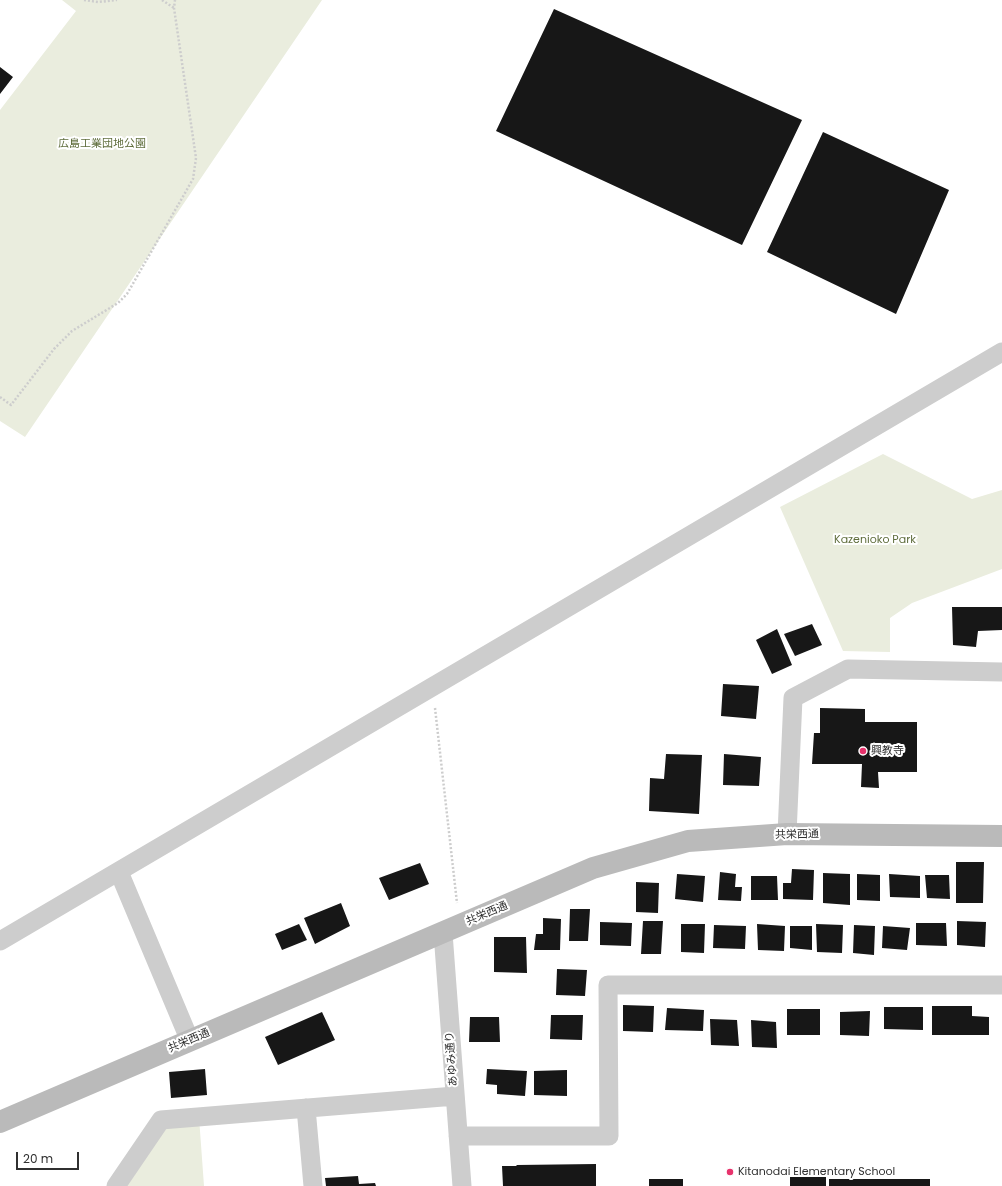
<!DOCTYPE html>
<meta charset="utf-8">
<style>
body{margin:0}
#map{position:relative;width:1002px;height:1186px;overflow:hidden;background:#fff;font-family:Poppins,sans-serif}
canvas{display:block}
.scale{position:absolute;left:16px;top:1152px;width:63px;height:18px;box-sizing:border-box;border:2px solid #303030;border-top:0;padding-left:5px;font-size:12px;line-height:14px;white-space:nowrap;color:#303030;-webkit-text-stroke:3px #fff;paint-order:stroke}
</style>
<div id="map">
<canvas width="1002" height="1186"></canvas>
<div class="scale">20 m</div>
</div>
<script>
const ctx = document.querySelector('canvas').getContext('2d');
ctx.lineJoin = 'round';
function fill(path, color) { ctx.fillStyle = color; ctx.fill(path, 'evenodd'); }
function trace(path, color, width, dash) { ctx.strokeStyle = color; ctx.lineWidth = width; ctx.lineCap = dash ? 'butt' : 'round'; ctx.setLineDash(dash || []); ctx.stroke(path); }
function label(font, color, halo, rows, align = 'center') {
  ctx.font = font + ' Poppins,"Noto Sans JP",sans-serif'; ctx.lineWidth = 4; ctx.setLineDash([]); ctx.textBaseline = 'middle'; ctx.strokeStyle = halo; ctx.fillStyle = color; for (const [text, x, y, turn = 0] of rows) {
    ctx.save(); ctx.translate(x, y); ctx.rotate((+turn || 0) * Math.PI / 180); ctx.textAlign = isNaN(turn) ? turn : align; if (halo) ctx.strokeText(text, 0, 0); ctx.fillText(text, 0, 0); ctx.restore();
  }
}
fill(new Path2D(`
 M62 0H322L25 437 0 421V110L76 11Z
 M883 454 972 499 1002 490V569L912 603 890 618V652L843 651 780 507Z
 M199 1117 204 1186H116L161 1120Z`), '#eaedde');
fill(new Path2D(`
 M554 9 802 120 742 245 496 131Z
 M0 67 13 77 0 94Z
 M823 132 949 190 896 314 767 252Z
 M952 607H1002V630L978 631 976 647 953 645Z
 M812 624 822 645 795 656 784 634Z
 M777 629 792 665 772 674 756 640Z
 M723 684 759 686 756 719 721 716Z
 M820 708 865 709V722H917V772H878L879 788 861 787 862 764H812L814 733H820Z
 M666 754 702 755 699 814 649 811 650 778 664 779Z
 M724 754 761 757 759 786 723 785Z
 M956 862H984L983 903H956Z
 M420 863 429 884 389 900 379 878Z
 M792 869 814 870 813 900 783 899V883H791Z
 M720 872 736 874 735 887H742L741 901 718 900Z
 M823 873 850 874V905L823 903Z
 M677 874 705 876 703 902 675 899Z
 M857 874 880 875V901L857 900Z
 M889 874 920 876V898L890 897Z
 M925 875H949L950 899 927 898Z
 M751 876H777L778 900H751Z
 M636 882 659 883 658 913 636 912Z
 M341 903 350 926 315 944 304 918Z
 M570 909H590L588 941H569Z
 M543 918 561 919 560 950H534L536 934H543Z
 M643 921H663L661 954H641Z
 M957 921 986 922 985 947 957 945Z
 M600 922 632 923 631 946 600 945Z
 M916 923H946L947 946 916 945Z
 M299 924 307 940 282 950 275 934Z
 M681 924H705L704 953 681 952Z
 M757 924 785 926 784 951 758 950Z
 M816 924 843 925 842 953 817 952Z
 M714 925 746 926 745 949 713 948Z
 M854 925 875 926 874 955 853 953Z
 M790 926H812V950L790 948Z
 M883 926 910 928 907 950 882 948Z
 M494 937H526L527 973 494 972Z
 M557 969 587 970 585 996 556 995Z
 M623 1005 654 1006 653 1032 623 1031Z
 M932 1006H972V1016L989 1017V1035H932Z
 M884 1007H923V1030L884 1029Z
 M667 1008 704 1010 703 1031 665 1030Z
 M787 1009H820V1035H787Z
 M870 1011 869 1036 840 1035V1012Z
 M322 1012 335 1040 278 1065 265 1037Z
 M551 1015H583L582 1040 550 1039Z
 M470 1017H499L500 1042H469Z
 M710 1019 737 1020 739 1046 711 1045Z
 M751 1020 776 1022 777 1048 752 1047Z
 M205 1069 207 1095 171 1098 169 1072Z
 M487 1069 527 1071 525 1096 497 1094V1085L486 1084Z
 M567 1070V1096L534 1095V1071Z
 M596 1164V1186H503L502 1166H516L517 1165Z
 M358 1176 359 1184 375 1183 376 1186H326L325 1178Z
 M790 1177H826V1186H790Z
 M649 1179H683V1186H649Z
 M829 1179H930V1186H829Z`), '#171717');
trace(new Path2D(`
 M84 0 98 2 117 0
 M162 0 174 8
 M0 397 11 405 54 349 72 331 118 303 127 294 193 179 196 158 174 8 175 0
 M435 708 457 903`), '#cdcdcd', 2.5, [2, 2]);
trace(new Path2D(`
 M787 834 793 698 848 669 1002 672
 M119 872 190 1041
 M443 933 462 1186
 M0 941 1002 352
 M306 1108 313 1186
 M458 1136H609L608 985H1002
 M116 1186 161 1120 455 1096`), '#cdcdcd', 19);
trace(new Path2D(`
 M0 1122 593 868 688 841 787 834 1002 836`), '#bababa', 22);
for (const [x, y, r, color] of [
 [863,751,4,"#e7326c"],
 [730,1172,4,"#e7326c"]
]) { const dot = new Path2D(); dot.arc(x, y, r, 0, 2 * Math.PI); ctx.fillStyle = color; ctx.fill(dot); trace(dot, '#fff', 1.5); }
label('11px', '#5f6d3c', '#fff', [
 ["広島工業団地公園",102,144],
 ["Kazenioko Park",875,540]
]);
label('11px', '#303030', '#fff', [
 ["興教寺",871,751],
 ["Kitanodai Elementary School",738,1172]
], 'left');
label('11px', '#303030', '#fff', [
 ["共栄西通",797,835,-1],
 ["共栄西通",487,914,-23],
 ["共栄西通",189,1041,-23],
 ["あゆみ通り",452,1059,-94]
]);
</script>
